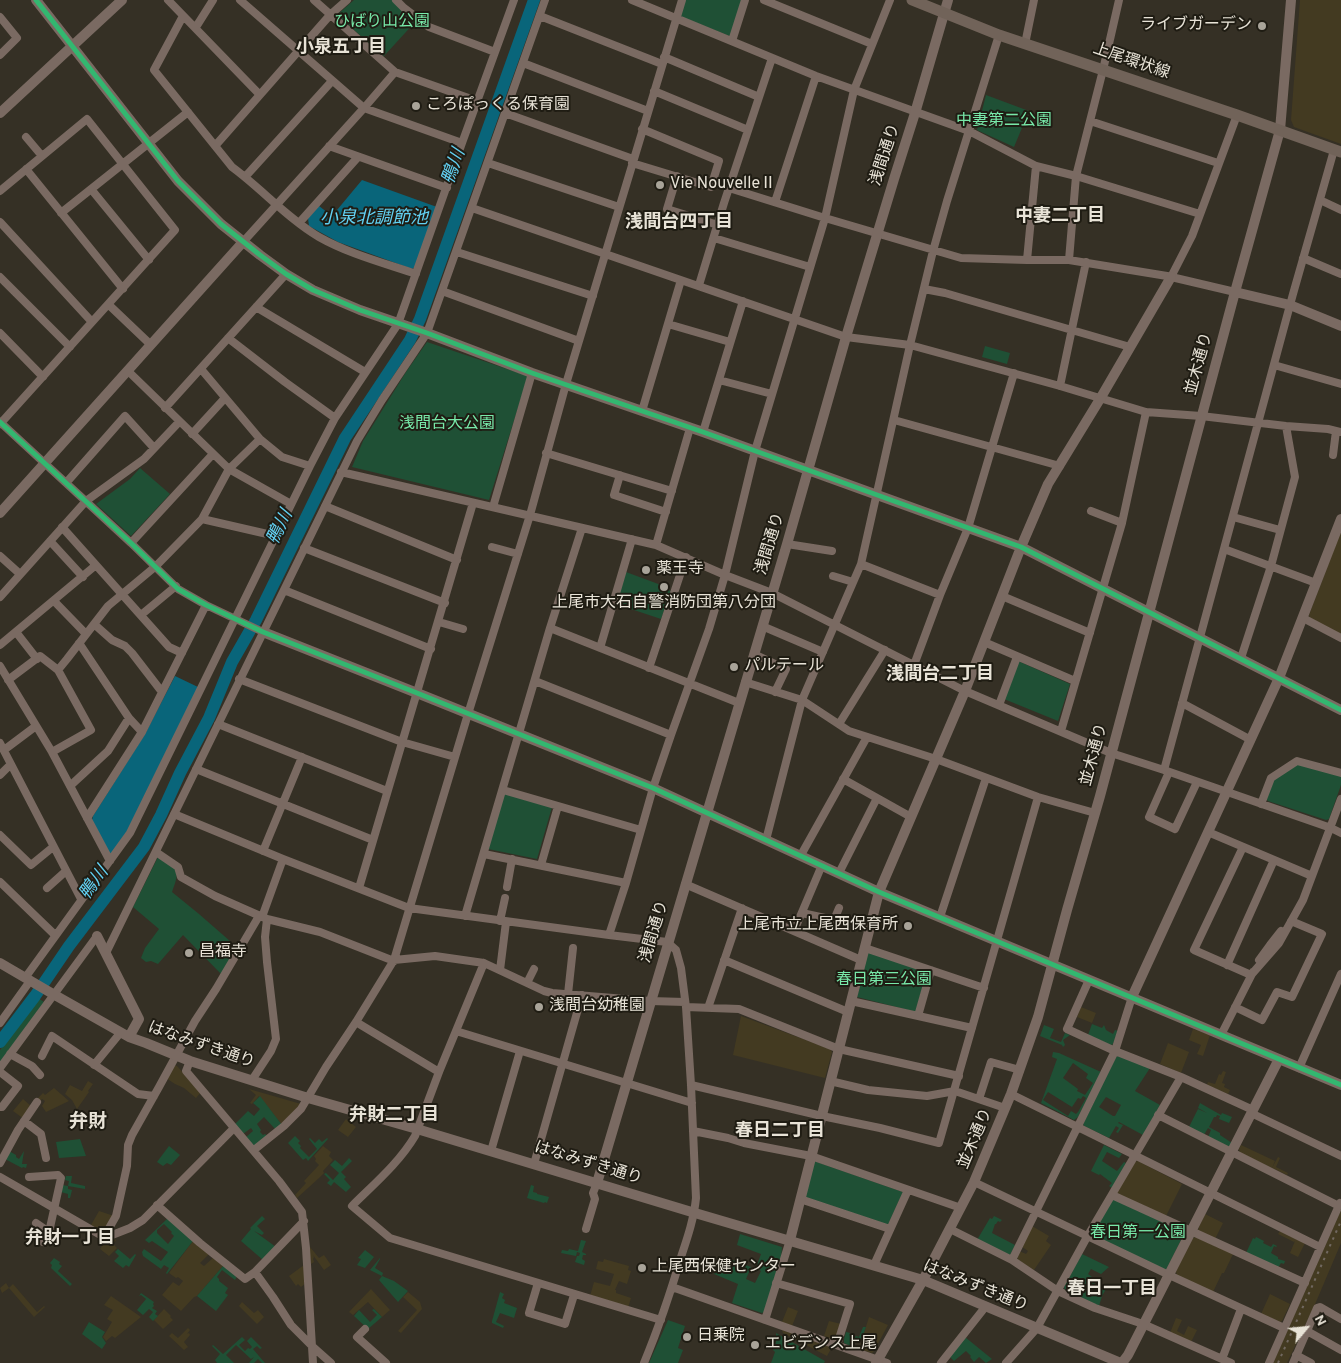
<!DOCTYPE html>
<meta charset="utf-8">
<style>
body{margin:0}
#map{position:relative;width:1341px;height:1363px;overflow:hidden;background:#353025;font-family:Overpass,sans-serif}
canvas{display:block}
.north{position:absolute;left:1281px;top:1303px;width:50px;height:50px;-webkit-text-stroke:4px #1f1c13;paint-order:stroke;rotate:62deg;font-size:14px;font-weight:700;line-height:20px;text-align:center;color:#e8e3d7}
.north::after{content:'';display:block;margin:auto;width:18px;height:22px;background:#e8e3d7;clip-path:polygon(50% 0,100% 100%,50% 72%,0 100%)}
</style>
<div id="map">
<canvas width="1341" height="1363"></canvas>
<div class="north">N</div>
</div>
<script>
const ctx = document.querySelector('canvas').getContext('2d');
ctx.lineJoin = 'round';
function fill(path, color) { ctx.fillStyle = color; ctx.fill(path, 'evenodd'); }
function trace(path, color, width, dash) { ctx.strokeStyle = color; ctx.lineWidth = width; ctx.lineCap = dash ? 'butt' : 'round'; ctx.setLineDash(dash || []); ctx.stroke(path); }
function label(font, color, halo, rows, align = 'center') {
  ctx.font = font + ' Overpass,"Noto Sans JP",sans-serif'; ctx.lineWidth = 4; ctx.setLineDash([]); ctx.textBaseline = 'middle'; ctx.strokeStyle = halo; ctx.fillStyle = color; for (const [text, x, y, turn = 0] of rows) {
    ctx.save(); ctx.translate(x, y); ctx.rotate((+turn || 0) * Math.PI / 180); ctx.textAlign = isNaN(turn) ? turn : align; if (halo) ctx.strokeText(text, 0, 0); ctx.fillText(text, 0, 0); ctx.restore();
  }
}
fill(new Path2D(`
 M1300 0H1341V144L1294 127 1291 120Z
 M1341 531V635L1310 618 1309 615Z
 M1081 1007 1096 1013 1092 1023 1077 1017Z
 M741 1016 830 1049 832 1052 825 1078 733 1055Z
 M1193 1029 1210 1035 1203 1056 1197 1054 1201 1045 1189 1040Z
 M1168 1043 1189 1052 1181 1073 1160 1064Z
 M174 1065 177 1066 201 1092 196 1098 184 1088 175 1084 166 1078Z
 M1223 1071 1226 1072 1222 1083 1225 1084 1224 1087 1230 1090 1228 1094 1207 1085 1208 1082 1215 1084 1219 1074 1221 1075Z
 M88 1081 93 1084 88 1091 89 1092 77 1109 72 1100 65 1094 70 1085 82 1091Z
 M54 1088 69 1101 46 1112 42 1106 45 1101 42 1099 38 1103 36 1100 43 1093 45 1095Z
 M249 1089 301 1104 282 1125 259 1096 252 1104 250 1103 256 1095Z
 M23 1099 32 1107 24 1119 13 1111Z
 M346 1119 356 1127 348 1137 338 1130Z
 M1241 1145 1275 1161 1272 1168 1278 1157 1280 1158 1276 1167 1288 1173 1287 1175 1240 1153 1239 1149Z
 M323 1146 331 1152 329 1156 333 1160 323 1171 324 1173 319 1178 297 1198 295 1195 306 1183 304 1181 319 1165 315 1161 316 1159 314 1156Z
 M1138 1161 1182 1184 1166 1216 1118 1195 1117 1192 1134 1162Z
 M1341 1210V1243L1316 1302 1287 1363H1273Z
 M99 1211 114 1216 104 1230 102 1231 91 1225Z
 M1205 1214 1223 1223 1215 1239 1198 1231 1199 1226Z
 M1032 1226 1049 1236 1046 1241 1051 1245 1034 1270 1018 1260 1017 1257 1019 1251 1026 1254 1028 1251 1021 1246Z
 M1280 1231 1305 1243 1298 1257 1290 1253 1295 1241 1294 1242 1278 1234Z
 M1196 1237 1233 1254 1224 1273H1222L1213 1292 1177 1276 1176 1271 1193 1238Z
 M113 1238 116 1240 113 1244 117 1248 109 1256 100 1249 104 1242Z
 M193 1241 209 1254 200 1263 204 1266 213 1258 223 1266 197 1296 194 1297 181 1311 162 1295 173 1282 179 1286 183 1281 178 1277 176 1278 169 1273Z
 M310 1247 319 1258 324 1255 331 1265 324 1270 313 1255 314 1257 313 1259 314 1262 311 1264 309 1249Z
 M604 1259 629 1266 628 1270 631 1271 627 1284 619 1281 615 1290H616V1293L631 1298 628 1308 590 1296 594 1282 610 1286 614 1274 596 1269 598 1261 603 1262Z
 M304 1265 306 1283 301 1287 298 1284 296 1286 289 1276Z
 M6 1283 9 1288 13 1284 37 1312 44 1306 45 1307 34 1317 9 1288 2 1293 0 1288Z
 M371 1289 390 1310 382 1317 368 1302 353 1315 349 1312Z
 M408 1292 420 1302 422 1309 401 1333 398 1331 417 1310 403 1297Z
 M1270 1294 1290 1304 1282 1321 1280 1322 1261 1314Z
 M111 1296 141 1317 115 1338 112 1336 106 1341 103 1337 112 1322 107 1319 113 1310 104 1305Z
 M242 1302 254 1313 258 1310 264 1317 257 1324 239 1306Z
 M788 1307 798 1311 792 1326 782 1322Z
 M164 1309 171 1316 170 1317 173 1320 163 1329 154 1320Z
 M869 1317 888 1325 874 1351 872 1353 859 1349Z
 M1176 1318 1182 1320 1177 1331 1184 1335 1188 1326 1197 1330 1191 1342 1170 1333Z
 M829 1321 841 1324 835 1340 824 1336Z
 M188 1328 190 1330 187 1334 189 1333 190 1335 184 1342 188 1347 184 1350 169 1336 172 1333 178 1338Z
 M782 1330 832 1347 827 1356 783 1333Z`), '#433a21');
fill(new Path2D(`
 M354 0H392L416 21 384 56 339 17 338 14Z
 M684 0H743L732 37 679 16Z
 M986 95 1029 111 1014 147 977 130Z
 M427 342 528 376 489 500 352 467 363 441 406 372Z
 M985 346 1010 353 1007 364 982 357Z
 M140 468 170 494 131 536 96 504 130 479Z
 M626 572 661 585 660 589 667 592 668 590 671 591 661 619 616 604Z
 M1018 661 1070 684 1058 721 1004 699Z
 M1298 763 1341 776V785L1329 819 1326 820 1268 801 1265 797 1272 779Z
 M505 792 552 807 537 859 488 849Z
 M158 857C178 870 181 868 172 892L199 914 238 948 222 975 183 935 158 964 151 961 146 962 141 958 145 948 159 929 133 907Z
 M868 952 926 972 916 1012 857 997Z
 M38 998 44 1002 0 1062V1050Z
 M1092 1024 1102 1028 1104 1025 1106 1030 1113 1034 1115 1030 1118 1031 1113 1044 1111 1045 1088 1035Z
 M1044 1025 1054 1029 1050 1038 1061 1042 1065 1033 1070 1035 1063 1040 1065 1045 1063 1047 1062 1045 1040 1036Z
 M1053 1052 1059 1053 1101 1072 1078 1117 1074 1120 1041 1103 1057 1059 1052 1057ZM1073 1063 1088 1074 1086 1078 1093 1083 1085 1095 1077 1091 1078 1089 1063 1078ZM1048 1092 1072 1107 1078 1098 1081 1099 1083 1096 1086 1098 1078 1112 1076 1114 1071 1111 1068 1116 1043 1100Z
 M1120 1055 1150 1068 1135 1091 1160 1105 1143 1135 1119 1122 1118 1123 1123 1125 1118 1133 1116 1132 1119 1128 1116 1126 1109 1138 1084 1126 1083 1124 1116 1057ZM1106 1097 1121 1105 1115 1116H1113L1099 1107Z
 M260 1096 282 1125 276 1130 264 1117 257 1124 261 1130 260 1132 263 1135 265 1134 267 1136 255 1147 246 1137 253 1131 251 1128 243 1134 235 1124 248 1111 254 1116 260 1109 253 1103Z
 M1200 1103 1221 1115 1222 1113 1232 1117 1229 1123 1219 1119 1220 1116 1217 1115 1216 1117H1214L1209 1127 1220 1133V1135L1232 1143 1231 1146H1228L1208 1137 1211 1130 1208 1128 1204 1135 1189 1127 1198 1109 1207 1113 1198 1108Z
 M295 1136 300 1141 298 1143 301 1146 300 1148 309 1157 317 1149 309 1139 310 1138 315 1143 319 1139 322 1142 327 1138 328 1139 308 1161 306 1158 303 1160 288 1143Z
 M80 1139 86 1156 59 1158 56 1142Z
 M1104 1145 1122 1154 1119 1158 1107 1152 1102 1161 1117 1171 1124 1162 1126 1163 1112 1188 1109 1186 1112 1183 1100 1174 1099 1175 1091 1171Z
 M169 1146 180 1155 171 1165 167 1163 163 1166 157 1162Z
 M9 1151 16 1155V1157L19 1159 24 1151 22 1164H27L26 1168 23 1167 22 1168 5 1159Z
 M349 1158 352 1161 341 1172 346 1177 344 1179 351 1187 346 1192 334 1182 331 1186 327 1183 330 1180 324 1174 326 1173 333 1180 339 1173 330 1165 335 1160 342 1166Z
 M814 1161 903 1192 888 1225 804 1197Z
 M66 1176H72L71 1183 85 1186V1189L68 1186V1189L72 1190 70 1198H68V1194L61 1192 62 1185 68 1186 69 1181 65 1180Z
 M531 1185 534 1186 533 1192 537 1193V1194L549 1197 547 1203 545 1202 544 1203 527 1198Z
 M1113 1199 1185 1232 1166 1270 1091 1236Z
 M262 1216 265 1219 257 1226 264 1233 262 1235 254 1231 276 1247 263 1260 241 1241 251 1229 250 1228Z
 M994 1216 1002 1220 1000 1222 998 1221 996 1224H995L992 1233 1015 1245 1010 1255 977 1240 990 1218 992 1219Z
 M168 1218 193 1241 167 1274 166 1273 169 1268 164 1265 161 1269 143 1256 142 1252 144 1249 161 1261 168 1252 152 1241 149 1243 145 1240ZM164 1224 172 1232 171 1233 174 1236 168 1244 157 1233V1230Z
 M740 1234 782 1247 781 1259 764 1312 762 1313 732 1303 738 1284 714 1274 715 1270 721 1272 723 1268 728 1270 732 1260 751 1267 746 1279 755 1283 761 1271 756 1268 761 1254 737 1245Z
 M1256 1237 1264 1241 1263 1243 1271 1247 1273 1244 1277 1246 1276 1247 1274 1246 1271 1253 1278 1257V1259L1285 1261 1284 1264 1281 1263 1278 1268 1246 1253 1253 1238 1255 1239Z
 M581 1240 586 1241 582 1252 586 1254V1255H583L582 1259 585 1261 584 1265 575 1262 577 1256H579L580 1253 577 1252 576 1256 561 1253 562 1250 568 1251 569 1249 578 1251Z
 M118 1249 130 1259 135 1254 136 1255 129 1267 126 1265 123 1268 114 1261 119 1256 115 1252Z
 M365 1250 374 1257 365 1268 357 1265 361 1259 358 1258Z
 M1082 1254 1109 1267 1101 1274 1091 1269 1088 1274 1092 1277 1090 1281 1095 1283 1093 1289 1097 1290 1099 1285 1106 1289 1102 1296 1099 1306 1076 1295 1083 1285 1075 1278 1065 1290 1064 1287Z
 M54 1258 60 1262 59 1264 62 1266 58 1271 72 1284 70 1286 51 1268 52 1265 50 1263Z
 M380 1258V1259L375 1268 383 1273 382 1276 394 1281 408 1291 398 1302 379 1280 382 1276 370 1270Z
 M223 1266 237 1276 235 1280 222 1270 217 1277 219 1279V1281L228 1288 225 1293 228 1295 216 1311 197 1296Z
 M500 1292 504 1294 502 1298 505 1300 504 1303 517 1308 514 1318 500 1313 496 1322 504 1326 503 1328 492 1323V1321Z
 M141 1293 154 1302 153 1304 154 1306 152 1308 157 1311 155 1314 158 1316 153 1321 149 1317 153 1312 149 1309 143 1315 137 1310 146 1299 141 1295 139 1296Z
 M374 1309 382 1317 368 1329 354 1316 359 1310 370 1322 377 1315 372 1310Z
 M668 1320 685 1326 678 1348 683 1350 678 1363H649Z
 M89 1322 105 1332 102 1337 106 1343 102 1349 82 1334Z
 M863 1327H866L861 1341 857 1339 853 1347 844 1343V1339L846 1332 850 1333 849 1335 855 1337 856 1336 859 1337Z
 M776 1333 825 1361 824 1363H771L775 1352 773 1350 776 1341Z
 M242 1337 245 1340 239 1345 245 1351 248 1348 250 1349 252 1347 247 1341 251 1337 262 1348 260 1349 257 1346 253 1349 265 1363H262L258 1359 254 1363H249L254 1357 251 1359 236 1345 226 1355 234 1363H217L215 1360 220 1354 212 1346 213 1345 223 1354Z
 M965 1337 992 1359 986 1363 979 1357 974 1362 970 1357 971 1356 966 1351 954 1361 950 1357Z`), '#1f5035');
fill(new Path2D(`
 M362 180 437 207 417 266 412 269 338 242 309 226 308 218 319 206 332 216Z
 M175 676 198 687 128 830 112 853H109L92 820 93 816 145 734Z`), '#09657a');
trace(new Path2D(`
 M0 1042 35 996 69 946 144 847 161 815 180 773 209 718 232 662 256 620 345 438 410 340 420 319 534 0`), '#09657a', 12);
trace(new Path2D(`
 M168 0 260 95
 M240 0 364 108 462 143
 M314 0 395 72 477 101
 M396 0 404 8 429 27 495 52
 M632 0 816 76 969 131 1036 166 1076 176 1200 214
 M764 0 872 44
 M183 16 154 70 232 167C262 189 287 218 319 237 349 254 384 263 416 274
 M540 16 662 64
 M0 17 17 38 0 55
 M196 27 213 0
 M732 41 745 0
 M1025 44 1034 0
 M664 57 759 97
 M523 63 648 111
 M654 91 748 130
 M505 113 633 159
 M1090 121 1218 163
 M26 137 42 156
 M215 146 330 15 347 0
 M329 146 447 188
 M488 163 619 207
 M632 163 711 187 719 161 642 129
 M26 169 123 289
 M677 176 667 209 718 225
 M245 177 332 81
 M729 188 825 218 961 258 1027 260H1069L1167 276 1235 292
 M91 189 149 260
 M0 191 87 119 175 230 0 424
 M1320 200 1341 210
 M775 202 816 76
 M472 208 846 337 910 345 1060 386 1146 412 1201 416 1286 426 1328 429 1341 432
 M61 213 188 112
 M0 222 92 322
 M299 223 358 157
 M714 238 810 267
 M243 242 364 108 395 72
 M457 252 593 296
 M1303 258 1341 274
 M1027 260 1036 166
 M1069 260 1076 176 1103 70 1119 0
 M0 277 70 347
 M1171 277 1192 236 1237 115
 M699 285 724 203 772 58
 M924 289 945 293 1130 347
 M442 291 579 341
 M109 305 151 345
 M256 307 365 372
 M668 324 730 342
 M0 333 43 377
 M228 338 285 382 335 418
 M1274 365 1341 384
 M201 369 260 439 282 457 310 466
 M128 371 229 469 291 504
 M719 380 772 394
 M1060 386 1086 262
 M165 408 286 274
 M642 411 681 280
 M894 420 1060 466
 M0 422 131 543 178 589 206 605 263 632
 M703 432 743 301
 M192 434 225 398
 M546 453 672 491
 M1333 455 1336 431
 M341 472 656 545 725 575 772 593 965 691 1111 753 1164 770 1331 828 1341 833
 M620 475 614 495 666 512
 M66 483 125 416 154 448
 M325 506 457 560
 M493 507 532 373
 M1091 511 1122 523
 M1233 517 1280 530
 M202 519 276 536
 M62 527 169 647 182 653
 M50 541 83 577
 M131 543 212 455
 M787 544 832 551
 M656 545 690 428
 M492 547 518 554
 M304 548 445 603
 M1224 549 1316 583
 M0 556 20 574
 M861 564 940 595
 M833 576 853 582
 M284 590 431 649
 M1002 596 1090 633
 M0 597 86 501 144 459 179 422
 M54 601 86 634
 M141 615 176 586
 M1303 618 1341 638
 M439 622 463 629
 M94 624 112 640 125 646 132 653 162 692
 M762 626 823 652
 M550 628 739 703
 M16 632 37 659
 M984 642 1075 681
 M79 643 129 718 142 732
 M0 645 96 565
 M600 648 632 539
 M754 654 786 669 775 692
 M1241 658 1271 566 1295 477 1286 426
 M914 665 940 595 968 528 1014 373
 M0 666 52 752 110 861
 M649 668 686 557
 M58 670 67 659 108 606 156 566 202 519 229 469 260 439
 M239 679 402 742 455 757
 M8 680 40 656 58 670 91 730 52 752
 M535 681 671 735
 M745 682 802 700 849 731 936 759 1038 797 1095 813
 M1182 703 1251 740
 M999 705 1017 657
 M218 724 387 791
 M839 724 885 650
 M1061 731 1122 523 1146 412
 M0 743 81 899
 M4 750 36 726
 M196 769 373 840
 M1164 770 1293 294 1334 150
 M1169 772 1149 817 1175 829 1197 782
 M0 775 10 765
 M843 779 911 817
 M70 786 108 751 129 718
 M503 790 641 830
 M1261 804 1271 778 1297 761 1341 773
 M174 814 283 859 409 908 609 935 667 942 676 950 681 968 686 1007 691 1085 696 1198C694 1218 688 1236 682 1254 671 1291 659 1327 644 1363
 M87 818 142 732 206 605
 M1208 832 1312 876
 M0 835 31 865 53 847
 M766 840 802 700 861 564 910 345 933 251 947 201 999 35
 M1243 847 1194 950 1251 975
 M263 851 302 757
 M156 852 178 867 181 877 215 896 267 919 320 932 394 961
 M484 854 626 883
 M801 855 867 737
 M541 865 558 806
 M839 873 877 798
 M0 882 55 935
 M685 884 861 960
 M507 887 512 859
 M47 888 66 871
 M359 888 473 503
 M802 913 834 920 839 908
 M465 916 550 628 582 528
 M262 917 283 859
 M940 917 986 778
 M500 921 505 898
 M794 931 822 865
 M609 935 626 883 653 788 671 735 709 629 725 575 755 451 825 218 854 90 890 0
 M865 948 984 988
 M106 953 357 441 382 400 427 333 545 0
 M394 960 435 956 484 963 544 991 552 993 650 1001 685 1002
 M724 960 848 1012
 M1259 960 1270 945 1281 931
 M484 963 439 1072 415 1136C399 1163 374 1184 352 1206L390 1238 400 1241 661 1320
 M1227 965 1274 860
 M500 970 506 922
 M1251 975 1279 943 1303 900 1341 799
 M25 978 130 833 310 466 335 418 398 324 462 143 514 0
 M1089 980 1067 1029 1115 1051 1181 1077 1253 1110
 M527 983 534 969
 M568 994 573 948
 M851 1001 972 1028
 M686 1007 739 1009 839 1049 959 1076
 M1235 1007 1262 1020 1277 992 1292 997 1322 934 1291 921
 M708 1008 742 908
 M918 1016 931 970
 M356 1022 439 1072
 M0 1023 30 981
 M456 1031 692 1103
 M1221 1035 1253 972
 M10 1054 32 1066 40 1075
 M42 1056 52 1036 138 1094 154 1096
 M190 1061 186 1071 279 1181 302 1212 306 1248 313 1363
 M94 1065 121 1032
 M0 1068 97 936
 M1299 1068 1341 974
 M0 1072 18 1086 2 1107H0
 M252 1080 271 1051 276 1039 267 962 265 937 267 919
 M830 1081 868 1090 927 1096 955 1091 1005 1108
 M691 1085 822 1116 880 1128 939 1143 1038 797
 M1011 1094 1320 1247
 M979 1099 991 1062 1020 1070
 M1251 1113 1341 1156
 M1158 1115 1339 1206
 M24 1121 41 1134 46 1158
 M693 1131 728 1138 744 1143 811 1156 961 1208
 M254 1150 284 1126 301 1109 326 1067 356 1022 394 960 468 714 530 515 566 384 682 0
 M491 1151 520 1051
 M0 1163 18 1130 37 1102
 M534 1164 582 995
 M0 1177 104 1237H107L130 1228 143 1220 234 1128
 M29 1177 58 1175 61 1178 49 1232 43 1242
 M974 1182 1169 1275 1284 1328
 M1112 1195 1305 1283
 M800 1199 890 1229
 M157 1205 200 1243 245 1279 255 1272 304 1221
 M36 1223 49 1232
 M586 1229 595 1199 593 1193 597 1183
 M950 1229 1012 1260 1058 1291 1095 1308 1143 1324 1231 1363
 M104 1237 116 1216 127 1166 128 1145 132 1135 159 1087 195 1021 216 989 259 916
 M1012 1260 1115 1051 1132 997
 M874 1265 908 1190
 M255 1272 273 1297 291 1325 313 1347 331 1363
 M538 1283 529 1313 565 1324 574 1295
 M776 1283 850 1304 837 1345
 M672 1287 887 1363
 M765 1320 790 1240
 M365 1329 357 1337 386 1363
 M1307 1331 1341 1350
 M1296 1355 1311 1363
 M1222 1359 1241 1309
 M941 1363 986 1306
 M1006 1363 1037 1328 1087 1237 1181 1077
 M1269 1363 1340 1203
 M1293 1363 1317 1308 1320 1307 1341 1319`), '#7a6a62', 8);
trace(new Path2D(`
 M36 0 178 181 221 224 260 255 286 274 313 290 360 310 427 333 532 373 703 432 1021 547 1341 710
 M0 113 122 0
 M1235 292 1290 305 1341 326
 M0 513 243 242
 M263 632 417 693 653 788 879 892 1341 1085
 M97 936 139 1019 129 1037
 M0 963 53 994 129 1037 146 1043 190 1061 308 1098 417 1129 695 1213 923 1280 1121 1363
 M1132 997 1279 678 1341 519
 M597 1183 787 544 846 337 894 179 915 113 948 0
 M790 1240 879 892 965 691 1021 547 1048 484 1100 399 1171 277
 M876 1363 923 1280 974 1182 1011 1094 1038 1017 1067 910 1100 796 1235 292 1280 130 1291 0
 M1122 1363 1128 1355 1279 1059`), '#7a6a62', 10);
trace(new Path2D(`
 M912 0 999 35 1237 115 1341 152`), '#716359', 11);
trace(new Path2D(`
 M1278 1363 1341 1221`), '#716860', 2, [2.5, 5]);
trace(new Path2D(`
 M36 0 178 181 221 224 260 255 286 274 313 290 360 310 427 333 532 373 703 432 1021 547 1341 710
 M0 422 131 543 178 589 206 605 263 632 417 693 653 788 879 892 1341 1085`), '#33b770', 5);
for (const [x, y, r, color] of [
 [1262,26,5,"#a9a499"],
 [416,106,5,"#a9a499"],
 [660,185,5,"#a9a499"],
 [646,570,5,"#a9a499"],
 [664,587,5,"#a9a499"],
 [734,667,5,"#a9a499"],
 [908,926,5,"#a9a499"],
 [189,953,5,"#a9a499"],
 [539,1007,5,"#a9a499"],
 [642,1268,5,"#a9a499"],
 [687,1337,5,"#a9a499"],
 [755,1345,5,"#a9a499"]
]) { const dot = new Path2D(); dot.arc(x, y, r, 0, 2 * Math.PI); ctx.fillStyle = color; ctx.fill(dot); trace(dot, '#1f1c13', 2); }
label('16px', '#78e9a9', '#1f1c13', [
 ["ひばり山公園",382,23],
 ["中妻第二公園",1004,122],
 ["浅間台大公園",447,425],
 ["春日第三公園",884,981],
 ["春日第一公園",1138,1234]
]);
label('16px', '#e8e3d7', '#1f1c13', [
 ["ライブガーデン",1252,26,"right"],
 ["ころぽっくる保育園",426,106],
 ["Vie NouvelleⅡ",670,185],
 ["薬王寺",656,570],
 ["上尾市大石自警消防団第八分団",664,604,"center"],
 ["パルテール",744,667],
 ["上尾市立上尾西保育所",898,926,"right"],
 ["昌福寺",199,953],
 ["浅間台幼稚園",549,1007],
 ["上尾西保健センター",652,1268],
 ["日乗院",697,1337],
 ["エビデンス上尾",765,1345]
], 'left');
label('16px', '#e8e3d7', '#1f1c13', [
 ["上尾環状線",1131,62,19],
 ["浅間通り",886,155,-72],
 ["並木通り",1200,364,-75],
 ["浅間通り",771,544,-73],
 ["並木通り",1095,755,-75],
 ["浅間通り",655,932,-73],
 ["はなみずき通り",201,1046,19],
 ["並木通り",976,1139,-67],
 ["はなみずき通り",588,1164,17],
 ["はなみずき通り",975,1287,22]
]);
label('bold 18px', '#e8e3d7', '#1f1c13', [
 ["小泉五丁目",341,48],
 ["中妻二丁目",1060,217],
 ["浅間台四丁目",679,223],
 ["浅間台二丁目",940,675],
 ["弁財二丁目",394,1116],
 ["春日二丁目",780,1132],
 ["弁財一丁目",70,1239],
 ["春日一丁目",1112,1290]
]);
label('italic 18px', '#62d1f3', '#1f1c13', [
 ["鴨川",455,167,-70],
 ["小泉北調節池",374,219],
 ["鴨川",281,528,-64],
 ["鴨川",95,884,-54]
]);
label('bold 19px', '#e8e3d7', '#1f1c13', [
 ["弁財",88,1123]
]);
</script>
